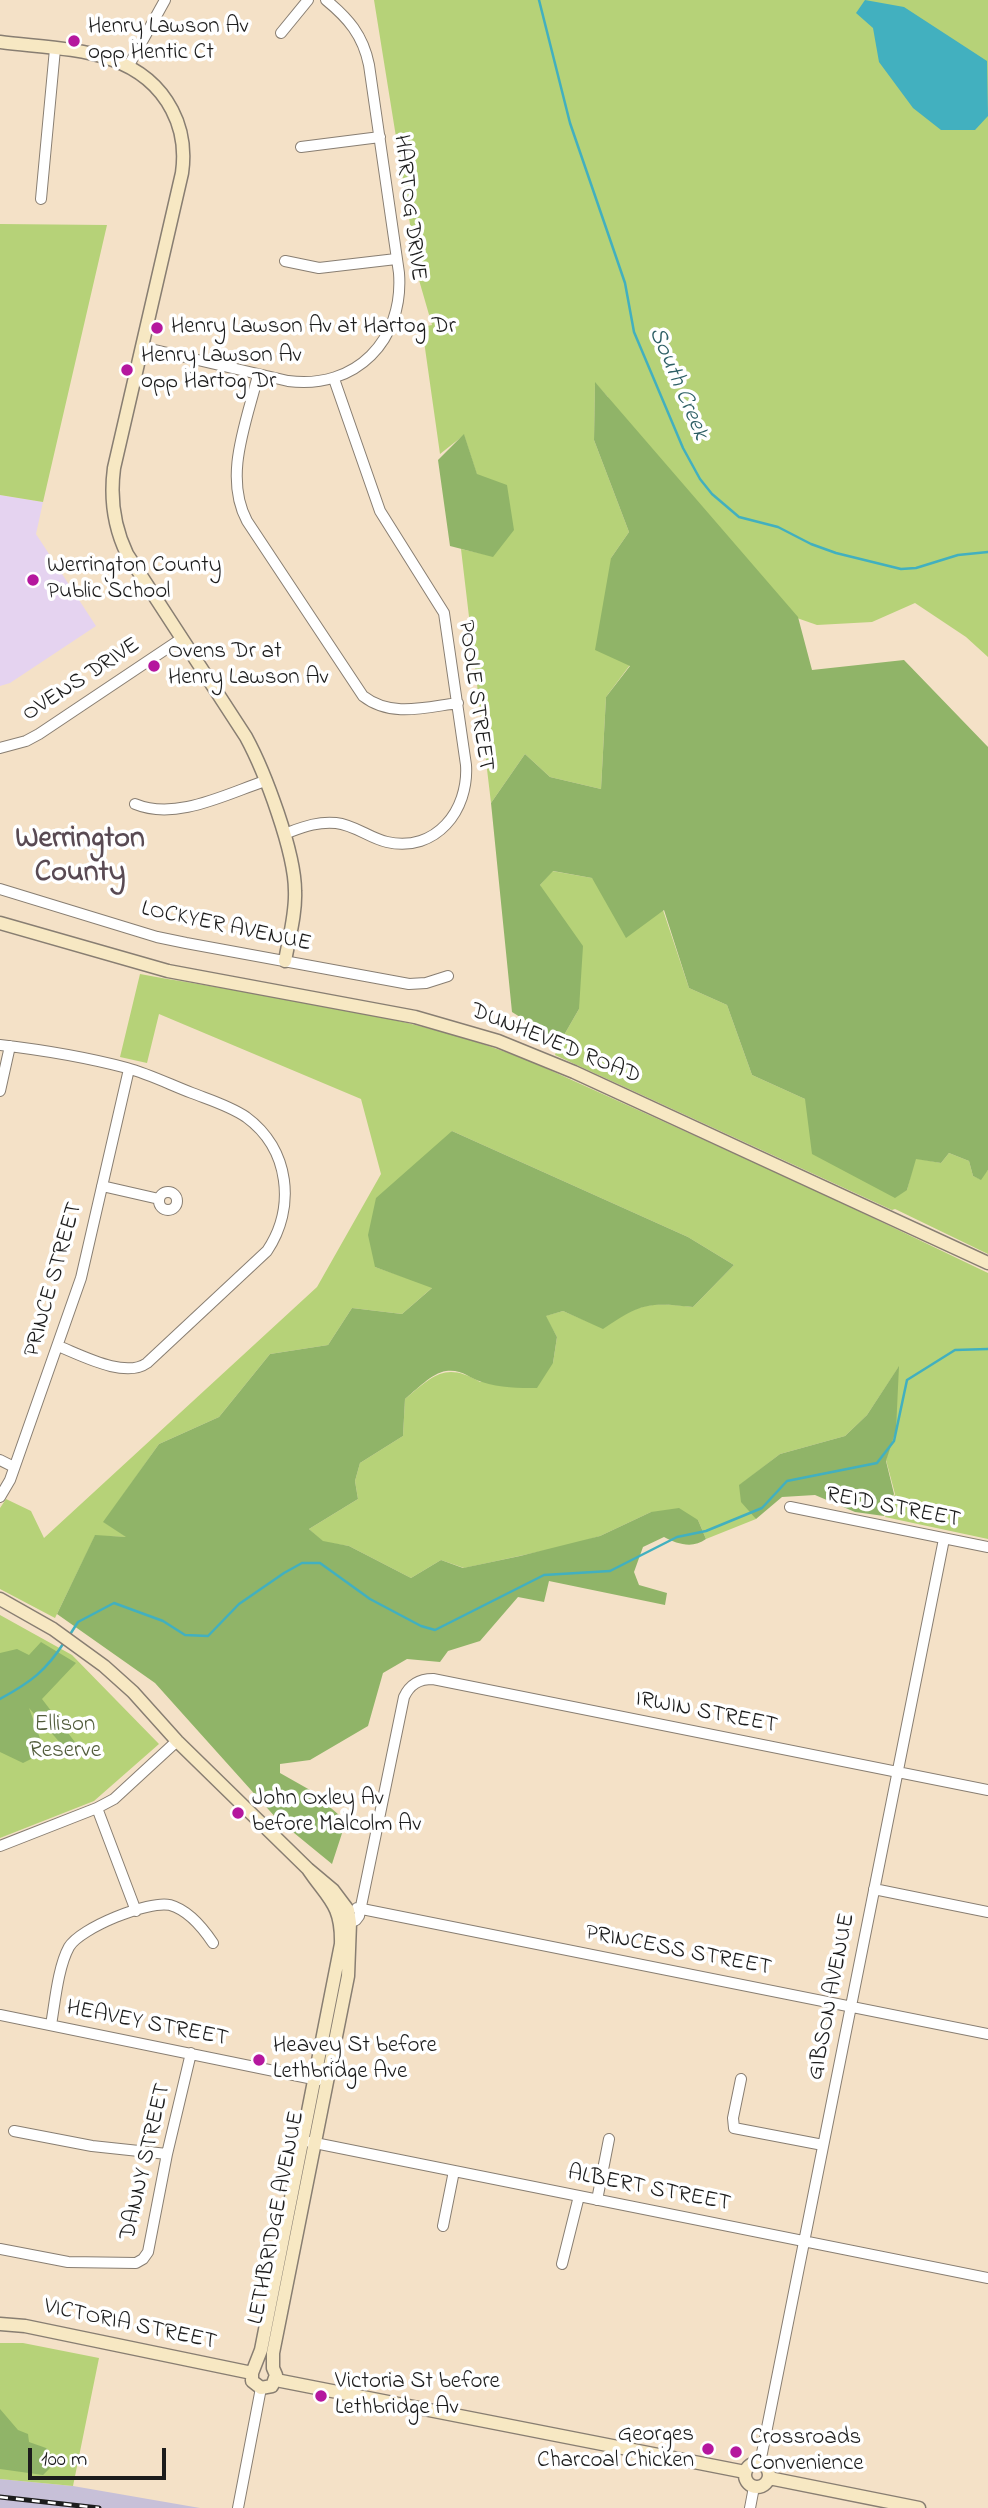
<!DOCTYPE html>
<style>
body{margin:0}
#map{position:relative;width:988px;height:2508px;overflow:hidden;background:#f4e1c7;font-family:"Indie Flower",sans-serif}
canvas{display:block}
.scale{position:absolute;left:28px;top:2448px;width:138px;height:32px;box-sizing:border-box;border:4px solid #1c1c1c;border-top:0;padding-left:9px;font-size:21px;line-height:24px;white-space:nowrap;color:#1c1c1c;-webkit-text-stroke:5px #fff;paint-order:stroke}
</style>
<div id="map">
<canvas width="988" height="2508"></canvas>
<div class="scale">100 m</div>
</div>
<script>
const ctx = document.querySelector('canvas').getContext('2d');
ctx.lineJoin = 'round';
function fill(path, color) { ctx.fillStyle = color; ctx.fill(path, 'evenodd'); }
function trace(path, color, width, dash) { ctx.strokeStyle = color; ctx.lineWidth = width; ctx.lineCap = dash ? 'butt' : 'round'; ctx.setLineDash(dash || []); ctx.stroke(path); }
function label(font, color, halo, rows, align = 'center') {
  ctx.font = font + ' "Indie Flower",sans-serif'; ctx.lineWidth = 7; ctx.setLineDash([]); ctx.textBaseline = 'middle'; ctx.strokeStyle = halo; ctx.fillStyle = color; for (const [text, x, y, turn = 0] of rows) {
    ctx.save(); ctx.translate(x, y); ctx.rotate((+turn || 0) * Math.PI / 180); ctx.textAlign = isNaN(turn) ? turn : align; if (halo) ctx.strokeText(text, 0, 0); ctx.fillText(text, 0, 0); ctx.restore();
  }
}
fill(new Path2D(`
 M0 495 43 502 36 534 96 626 10 683 0 686Z`), '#e5d3f0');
fill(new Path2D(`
 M0 2479 73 2486 200 2508H0Z`), '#c7c0d8');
fill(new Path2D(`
 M374 0H988V657L966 637 915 603 872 622 817 625 754 603 625 480 608 397 595 383 594 440 629 532 611 558 630 665 606 697 601 789 550 777 525 754 491 803 461 549 493 556 477 475 464 435 440 454 422 327 432 325 419 280Z
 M0 224 107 225 43 502 0 495Z
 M552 871 592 878 663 910 689 988 727 1005 752 1075 805 1099 907 1190 915 1158 941 1163 949 1153 969 1161 973 1176 980 1179 988 1170V1254L895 1209 892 1210 555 1055 560 1042 579 1009 540 885Z
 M140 974C271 998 408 1012 532 1062L817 1191 988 1273V1539L885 1517 895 1494 886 1460 895 1427 898 1368 867 1415 845 1436 780 1454 740 1485 756 1519 706 1539 698 1520 651 1512 600 1536 570 1545 464 1568 441 1560 411 1578 349 1546 323 1542 309 1529 358 1499 355 1481 360 1463 403 1436 405 1399C433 1376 445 1361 480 1382L553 1363 557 1337 545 1316 563 1311 603 1328C641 1303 648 1302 693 1307L734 1265 688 1237 452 1131 375 1267 433 1287 402 1314 352 1308 328 1345 270 1354 219 1417 159 1444 104 1522 127 1537 95 1536 55 1618 0 1589V1508L6 1499 31 1511 44 1538 317 1287 381 1174 361 1099 159 1014 147 1063 120 1057Z
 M0 1615 72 1655 159 1744 94 1801 0 1838Z
 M0 2343H23L99 2358 73 2486 0 2479Z`), '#b6d278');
fill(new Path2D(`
 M595 382 798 617 812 670 904 660 988 747V1170L981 1180 973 1176 969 1161 949 1153 941 1163 916 1159 907 1190 895 1198 812 1154 805 1099 752 1075 727 1005 689 988 664 910 626 938 592 878 553 871 540 885 583 946 579 1009 560 1042 512 1012 491 803 525 754 550 777 601 789 606 697 630 666 595 650 611 558 629 532 594 440Z
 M464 434 477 474 507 485 514 530 493 557 450 546 438 460Z
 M452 1131 688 1237 734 1265 693 1307C648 1302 641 1303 603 1329L563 1311 546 1316 557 1337 553 1363 537 1388C519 1388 500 1388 482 1382 469 1378 462 1369 446 1371 432 1373 416 1390 405 1399L403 1436 360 1463 355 1481 358 1499 309 1529 323 1541 349 1546 411 1578 441 1560 463 1568 520 1556 600 1536 651 1512 679 1508 698 1520 706 1539C693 1549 677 1544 664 1537L643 1547 634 1572 639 1585 667 1593 665 1605 549 1581 544 1602 518 1597 480 1641 448 1651 440 1662 407 1659 383 1673 368 1726 310 1760 280 1764V1773L310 1790 346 1821 332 1864 277 1819 155 1683 57 1614 95 1535 126 1537 103 1522 159 1444 219 1417 270 1354 328 1345 352 1308 402 1314 432 1288 375 1267 368 1235 376 1198Z
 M899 1366 896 1430 886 1461 894 1494 884 1516 855 1512 815 1495 782 1497 756 1519 741 1502 739 1485 780 1454 845 1436 867 1415Z
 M41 1642 76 1663 42 1699 81 1750 64 1747 29 1708 45 1752 23 1763 0 1752V1653L17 1649 29 1655Z
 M0 2409 18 2430 28 2434 29 2442 46 2448 53 2456 50 2468 43 2475 0 2469Z`), '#90b468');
fill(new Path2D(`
 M865 0 904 7 987 61 988 116 975 130H941L913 108 879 62 873 28 856 13Z`), '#42b0bf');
trace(new Path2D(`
 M539 0 570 123 625 283 634 332 683 448 700 479 712 494 739 517 778 527 811 544 836 553 901 569 916 568 958 555 988 552
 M69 1636 78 1622 114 1603 163 1621 185 1635 208 1636 239 1604 284 1573 302 1563H320L370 1599 421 1626 435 1630 544 1575 610 1571 677 1537 706 1531 762 1508 787 1481 877 1463 894 1441 907 1380 955 1350 988 1349
 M0 1699C31 1682 46 1671 65 1641`), '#42b0bf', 2.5);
const street = new Path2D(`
 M281 33 308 0
 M129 65 165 0
 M301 147 380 137
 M41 199 55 49
 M285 261 319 268 396 259
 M142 347 288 381C356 390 404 340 399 273L369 65C363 35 348 18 326 0
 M258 375C247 421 223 476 247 521L363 696C391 718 426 707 458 703
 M0 748 26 741 39 734 181 639
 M135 804C176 821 226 794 265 781
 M284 834C301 828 317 821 336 823 355 825 369 838 387 842 436 853 469 810 466 765L444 613 380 511 334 379
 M0 889 157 937 186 943 409 984 426 983 448 976
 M0 1045C43 1050 85 1057 127 1068 149 1074 171 1085 192 1093 210 1100 230 1106 246 1117 290 1149 296 1208 267 1251L147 1363C125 1379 81 1355 58 1346
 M0 1091 10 1046
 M102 1186 159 1199
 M159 1201a9 9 0 1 1 18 0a9 9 0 1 1-18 0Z
 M0 1460 14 1467
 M0 1497 10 1480 81 1278 129 1069
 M790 1507 988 1547
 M97 1808 136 1911
 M0 1846 97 1808 114 1799 177 1741
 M874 1889 988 1912
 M357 1908 988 2034
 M346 1924 356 1920 359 1916 404 1697C410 1684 419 1679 433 1679L988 1790
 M0 2015 318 2080
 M51 2025C55 2002 58 1967 69 1947 80 1928 149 1900 170 1905 188 1910 203 1928 213 1943
 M741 2079 733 2118 734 2128 823 2145
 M14 2131 92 2146 167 2154
 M310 2142 988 2278
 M597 2200 609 2139
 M443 2226 454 2171
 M0 2249 68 2262 136 2263 143 2259 148 2252 167 2154 191 2053
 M562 2264 579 2196
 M760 2463 944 1539
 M238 2508 261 2388
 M750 2508 754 2487`);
const secondary = new Path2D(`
 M0 42C62 50 139 46 172 110 182 129 185 152 182 173L114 468C110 498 114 527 127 554L246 737C265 772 295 852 295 891 296 914 289 938 285 961
 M0 923 168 971 415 1017 498 1041 574 1072 988 1263
 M0 1599 53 1629 104 1666 133 1692 177 1741 308 1869 333 1890 348 1910 350 1923 348 1976 273 2353V2368L276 2375 272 2386 261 2388 252 2381V2373L261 2350 341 1944C342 1904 328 1899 308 1869
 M0 2324 25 2326 252 2373
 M276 2380 745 2472
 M745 2475a12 12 0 1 1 24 0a12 12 0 1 1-24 0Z
 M769 2478 919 2508`);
trace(street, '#887e72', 12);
trace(secondary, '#887e72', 15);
trace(street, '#fff', 10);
trace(secondary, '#f7e8c3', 12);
const rail = new Path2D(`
 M0 2497 99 2508`);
trace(rail, '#1c1c1c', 5);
trace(rail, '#fff', 2.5, [8]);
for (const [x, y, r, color] of [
 [74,41,7,"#b5179e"],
 [157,328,7,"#b5179e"],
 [127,370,7,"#b5179e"],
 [33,580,7,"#b5179e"],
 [154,666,7,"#b5179e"],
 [238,1813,7,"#b5179e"],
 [259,2060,7,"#b5179e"],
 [321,2396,7,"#b5179e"],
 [708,2449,7,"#b5179e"],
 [736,2452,7,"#b5179e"]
]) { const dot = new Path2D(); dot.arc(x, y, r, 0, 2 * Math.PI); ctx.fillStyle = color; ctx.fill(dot); trace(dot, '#fff', 2.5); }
label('23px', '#1c1c1c', '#fff', [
 ["Henry Lawson Av",88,28],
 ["opp Hentic Ct",88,54],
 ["Henry Lawson Av at Hartog Dr",171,328],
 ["Henry Lawson Av",141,357],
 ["opp Hartog Dr",141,383],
 ["Werrington County",47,567],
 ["Public School",47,593],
 ["Ovens Dr at",168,653],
 ["Henry Lawson Av",168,679],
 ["John Oxley Av",252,1800],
 ["before Malcolm Av",252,1826],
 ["Heavey St before",273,2047],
 ["Lethbridge Ave",273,2073],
 ["Victoria St before",335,2383],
 ["Lethbridge Av",335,2409],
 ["Georges",694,2436,"right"],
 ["Charcoal Chicken",694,2462,"right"],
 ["Crossroads",750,2439],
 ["Convenience",750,2465]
], 'left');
label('23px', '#1c1c1c', '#fff', [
 ["HARTOG DRIVE",408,208,83],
 ["OVENS DRIVE",82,681,-33],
 ["POOLE STREET",474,696,82],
 ["LOCKYER AVENUE",226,928,12],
 ["DUNHEVED ROAD",555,1045,22],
 ["PRINCE STREET",55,1280,-74],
 ["REID STREET",893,1509,11],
 ["IRWIN STREET",706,1714,11],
 ["PRINCESS STREET",678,1952,11],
 ["GIBSON AVENUE",833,1997,-79],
 ["HEAVEY STREET",147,2025,11],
 ["DANNY STREET",147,2162,-77],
 ["ALBERT STREET",649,2190,11],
 ["LETHBRIDGE AVENUE",278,2218,-79],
 ["VICTORIA STREET",130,2326,12]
]);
label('23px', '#525c3c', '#fff', [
 ["Ellison",65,1726],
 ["Reserve",65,1752]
]);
label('italic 24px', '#2d5f65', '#fff', [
 ["South Creek",677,384,67]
]);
label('bold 30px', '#594a53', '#fff', [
 ["Werrington",80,841],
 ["County",80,875]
]);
</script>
